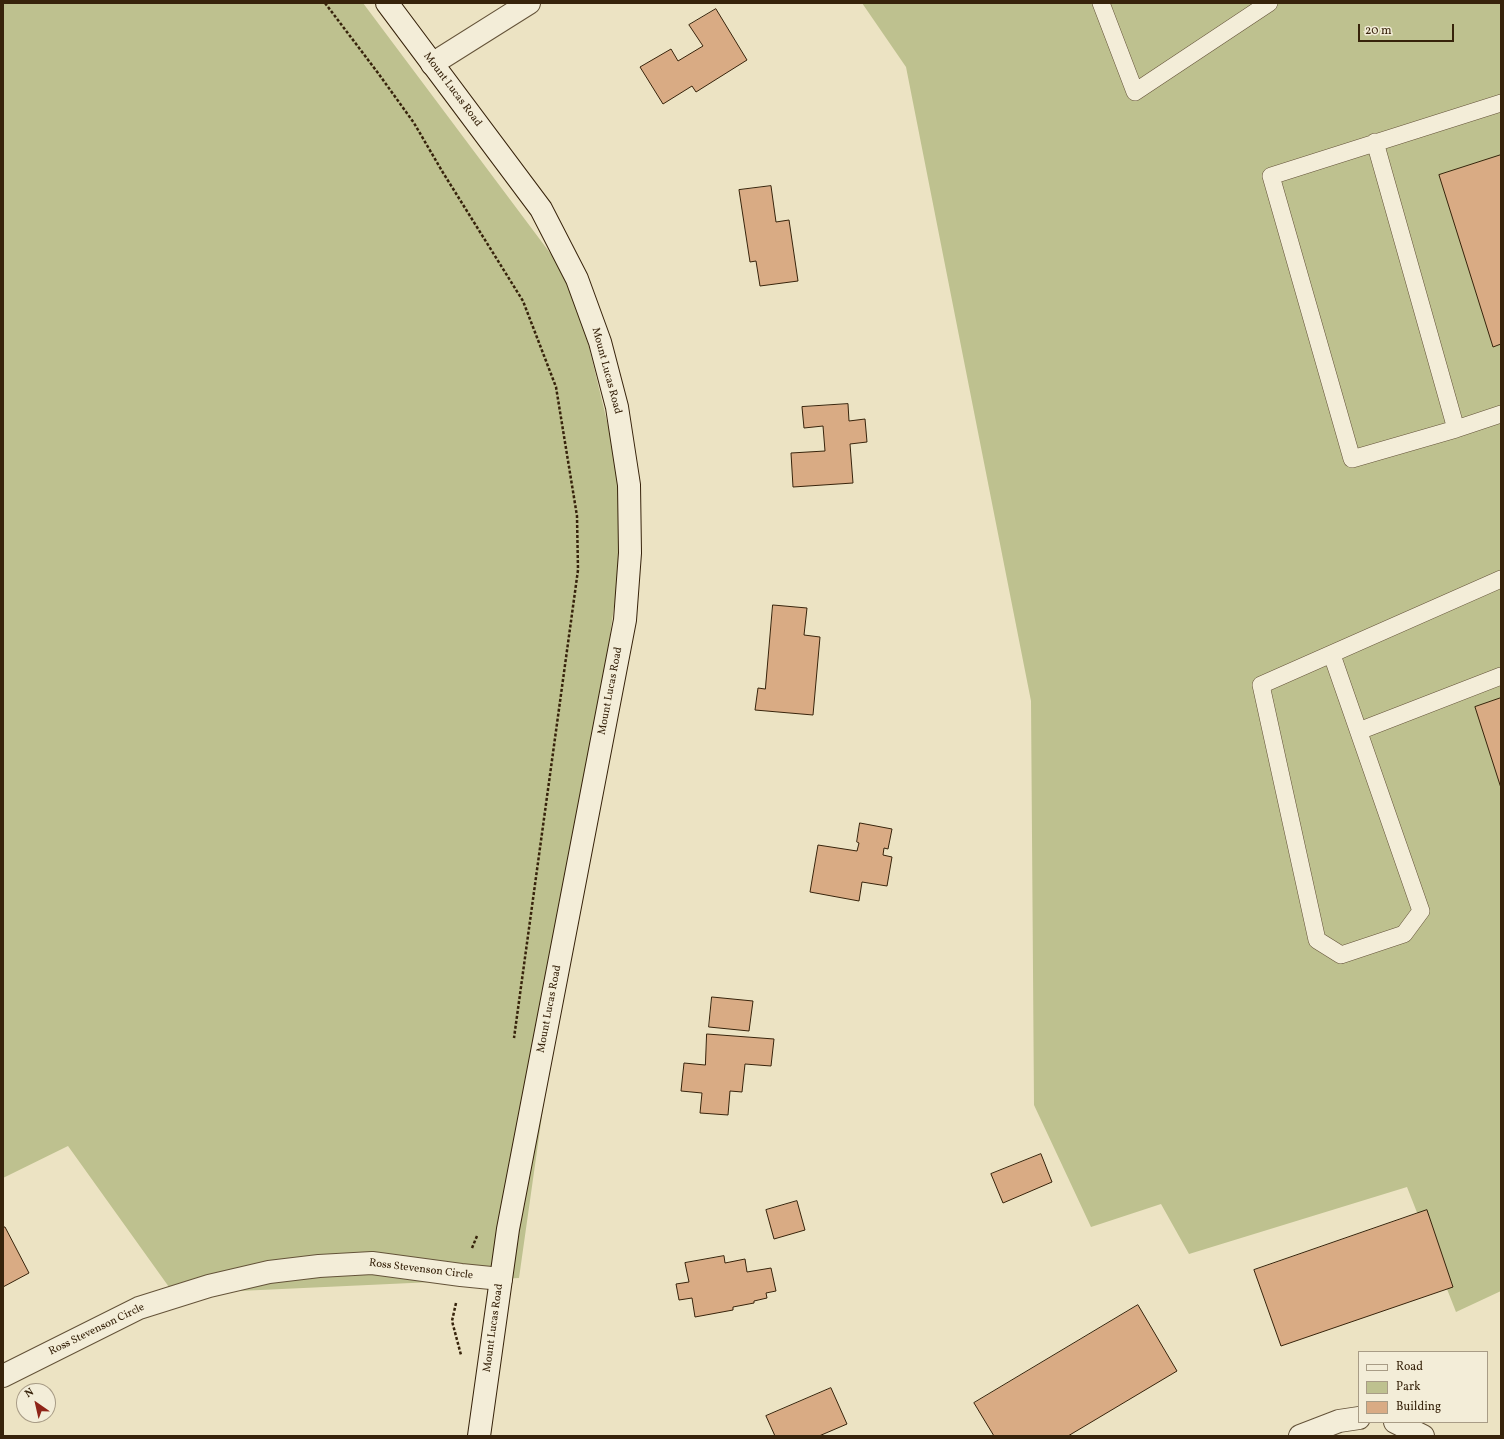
<!DOCTYPE html>
<style>
body{margin:0}
#map{position:relative;width:1504px;height:1439px;overflow:hidden;background:#ece3c3;font-family:Vollkorn,serif}
canvas{display:block}
.frame{position:absolute;inset:0;border:4px solid #37230b;pointer-events:none}
.legend{position:absolute;left:1358px;top:1351px;width:130px;height:72px;box-sizing:border-box;background:#f3edd8;border:1px solid #a89c86;margin:0;padding:5px 7px;list-style:none;font-size:12px;color:#37230b}
.legend li{display:flex;align-items:center;gap:8px;height:20px}
.legend b{width:20px;border:1px solid #a89c86}
.north{position:absolute;left:16px;top:1383px;width:40px;height:40px;box-sizing:border-box;background:#f3edd8;border:1px solid #a89c86;border-radius:50%;rotate:326deg;font-size:11px;font-weight:700;line-height:16px;text-align:center;color:#37230b}
.north::after{content:'';display:block;margin:auto;width:14px;height:18px;background:#8f2418;clip-path:polygon(50% 0,100% 100%,50% 72%,0 100%)}
.scale{position:absolute;left:1358px;top:24px;width:96px;height:18px;box-sizing:border-box;border:2px solid #37230b;border-top:0;padding-left:5px;font-size:12px;line-height:14px;white-space:nowrap;color:#37230b;-webkit-text-stroke:3px #f3edd8;paint-order:stroke}
</style>
<div id="map">
<canvas width="1504" height="1439"></canvas>
<div class="frame"></div>
<ul class="legend">
<li><b style="height:5px;background:#f3edd8"></b>Road</li>
<li><b style="height:11px;background:#bec18f"></b>Park</li>
<li><b style="height:11px;background:#d9ab84"></b>Building</li>
</ul>
<div class="north">N</div>
<div class="scale">20 m</div>
</div>
<script>
const ctx = document.querySelector('canvas').getContext('2d');
ctx.lineJoin = 'round';
function fill(path, color) { ctx.fillStyle = color; ctx.fill(path, 'evenodd'); }
function trace(path, color, width, dash) { ctx.strokeStyle = color; ctx.lineWidth = width; ctx.lineCap = dash ? 'butt' : 'round'; ctx.setLineDash(dash || []); ctx.stroke(path); }
function label(font, color, halo, rows, align = 'center') {
  ctx.font = font + ' Vollkorn,serif'; ctx.lineWidth = 3.5; ctx.setLineDash([]); ctx.textBaseline = 'middle'; ctx.strokeStyle = halo; ctx.fillStyle = color; for (const [text, x, y, turn = 0] of rows) {
    ctx.save(); ctx.translate(x, y); ctx.rotate((+turn || 0) * Math.PI / 180); ctx.textAlign = isNaN(turn) ? turn : align; if (halo) ctx.strokeText(text, 0, 0); ctx.fillText(text, 0, 0); ctx.restore();
  }
}
fill(new Path2D(`
 M3 3H363L574 285 628 508 519 1278 174 1294 68 1146 3 1178Z
 M862 3H1501V1291L1456 1312 1407 1187 1189 1254 1161 1204 1091 1227 1034 1105 1031 701 906 67Z`), '#bec18f');
const building = new Path2D(`
 M716 9 747 60 696 92 692 86 663 104 640 67 671 49 678 61 703 46 689 25Z
 M1501 155V344L1493 347 1439 175Z
 M771 186 776 222 789 220 798 281 760 286 756 261 750 262 739 190Z
 M848 404 849 421 865 419 867 442 850 444 853 483 793 487 791 453 825 451 823 426 804 428 802 407Z
 M773 605 807 608 804 635 820 637 813 715 755 710 758 688 765 689Z
 M1501 698V788L1475 707Z
 M860 823 892 829 888 849 884 848 883 855 892 857 887 886 862 882 859 901 810 892 818 845 857 851 859 843 857 842Z
 M712 997 753 1001 749 1031 709 1027Z
 M707 1034 774 1039 771 1066 745 1064 742 1092 730 1091 728 1115 700 1113 702 1093 681 1091 684 1063 705 1065Z
 M1041 1154 1052 1182 1003 1203 991 1174Z
 M797 1201 805 1230 774 1239 766 1210Z
 M1427 1210 1453 1287 1281 1346 1254 1270Z
 M3 1227H5L29 1273 3 1287Z
 M724 1256 725 1263 745 1259 747 1272 771 1268 776 1291 766 1293 767 1298 754 1301V1303L733 1307V1310L695 1317 692 1298 679 1300 676 1284 689 1282 685 1263Z
 M1138 1305 1177 1371 1068 1436H994L974 1403Z
 M831 1388 847 1424 819 1436H775L766 1416Z`);
fill(building, '#d9ab84');
trace(building, '#37230b', 1);
const lane = new Path2D(`
 M1101 3 1135 92 1269 3
 M1501 103 1271 176 1352 459 1456 429 1501 414
 M1375 142 1456 429
 M1332 655 1421 911 1404 934 1341 955 1317 940 1261 685 1501 579
 M1359 731 1501 676`);
const street = new Path2D(`
 M432 64 529 3
 M3 1376 139 1308 209 1286 269 1272 319 1266 372 1263 461 1275 501 1279
 M1395 1422 1423 1436
 M1300 1436 1339 1421 1359 1418`);
const secondary = new Path2D(`
 M387 3 541 209 577 279 600 342 617 407 629 485 630 553 625 620 508 1229 479 1436`);
trace(lane, '#645339', 18);
trace(street, '#645339', 24);
trace(secondary, '#37230b', 24);
trace(new Path2D(`
 M325 3 378 73 414 123 442 171 523 301 556 387 577 516 578 570 514 1038
 M472 1248 477 1236
 M456 1303 452 1321 461 1355`), '#37230b', 2.5, [3, 2]);
trace(lane, '#f3edd8', 17);
trace(street, '#f3edd8', 22);
trace(secondary, '#f3edd8', 22);
label('11px', '#37230b', '#f3edd8', [
 ["Mount Lucas Road",452,90,53],
 ["Mount Lucas Road",606,371,75],
 ["Mount Lucas Road",611,691,-79],
 ["Mount Lucas Road",550,1009,-79],
 ["Ross Stevenson Circle",421,1270,7],
 ["Mount Lucas Road",494,1328,-82],
 ["Ross Stevenson Circle",97,1330,-26]
]);
</script>
